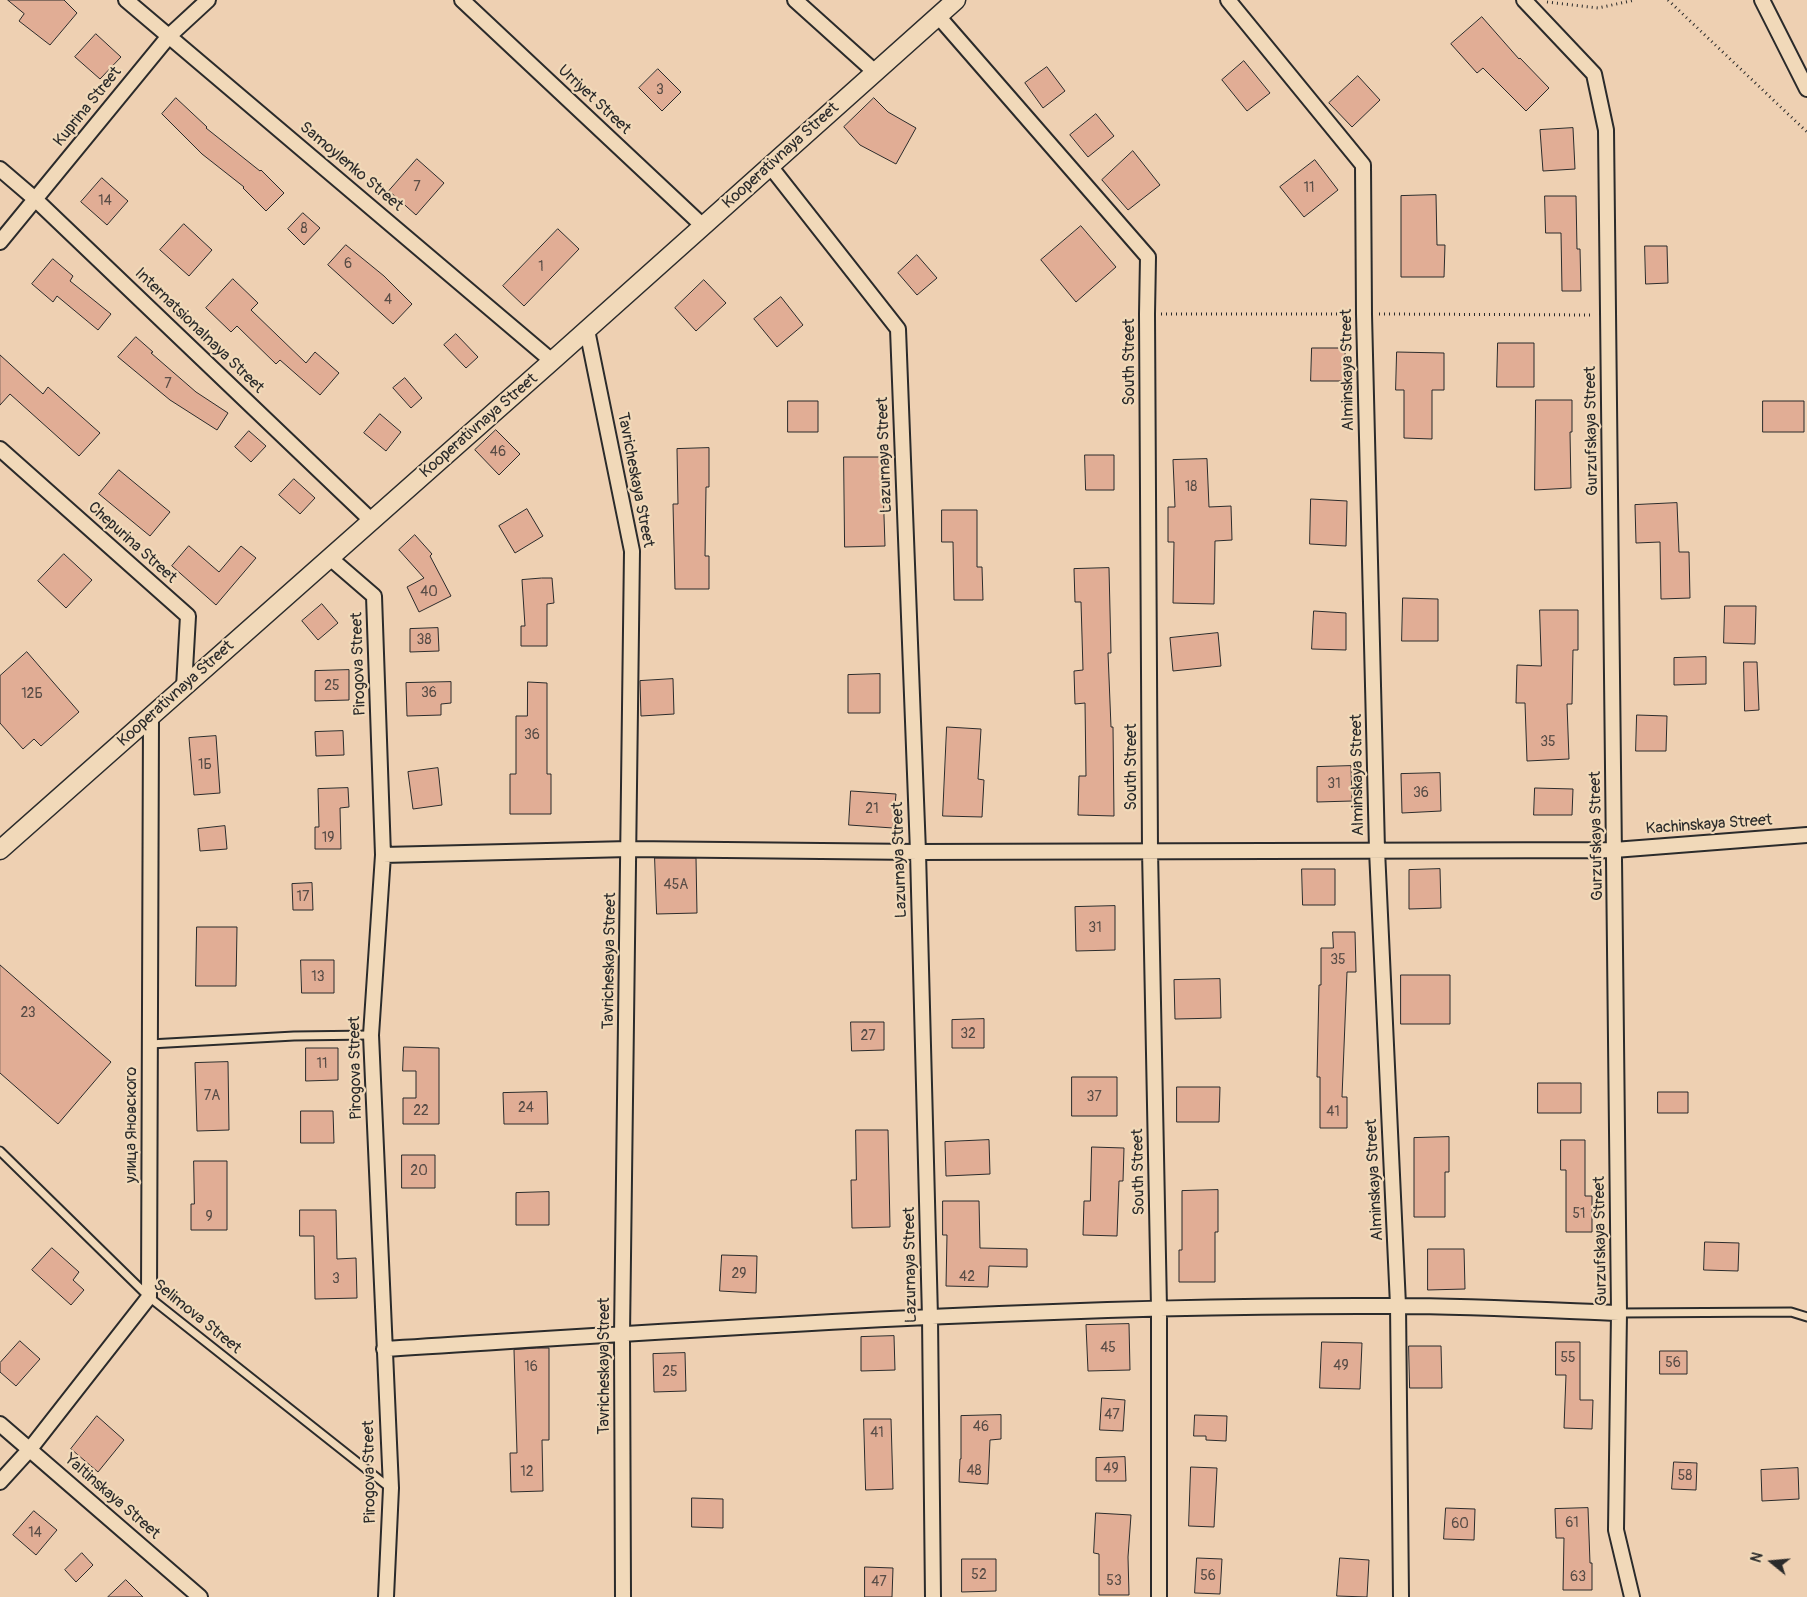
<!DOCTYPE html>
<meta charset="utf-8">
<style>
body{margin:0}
#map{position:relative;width:1807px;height:1597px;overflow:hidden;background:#eed0b2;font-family:Pangolin,sans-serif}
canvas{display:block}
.north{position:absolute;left:1747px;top:1537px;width:50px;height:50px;-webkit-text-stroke:4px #f1d9b9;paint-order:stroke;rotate:287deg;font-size:14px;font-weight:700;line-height:20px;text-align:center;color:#2b2b2b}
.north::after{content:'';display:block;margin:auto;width:18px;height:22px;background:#2b2b2b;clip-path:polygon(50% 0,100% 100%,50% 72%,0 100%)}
</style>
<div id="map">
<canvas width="1807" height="1597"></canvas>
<div class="north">N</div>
</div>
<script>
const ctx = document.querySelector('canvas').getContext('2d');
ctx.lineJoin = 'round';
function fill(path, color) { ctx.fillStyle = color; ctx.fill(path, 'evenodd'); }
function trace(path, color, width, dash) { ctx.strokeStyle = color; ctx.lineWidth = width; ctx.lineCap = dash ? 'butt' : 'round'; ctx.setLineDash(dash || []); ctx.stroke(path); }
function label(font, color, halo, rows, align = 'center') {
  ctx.font = font + ' Pangolin,sans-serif'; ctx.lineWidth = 4.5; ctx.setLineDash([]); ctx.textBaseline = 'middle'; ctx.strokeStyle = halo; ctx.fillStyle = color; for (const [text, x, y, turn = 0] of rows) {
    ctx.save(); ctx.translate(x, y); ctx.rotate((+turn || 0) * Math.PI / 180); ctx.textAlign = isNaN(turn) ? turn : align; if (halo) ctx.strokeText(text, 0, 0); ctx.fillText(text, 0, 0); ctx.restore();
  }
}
const building = new Path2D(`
 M8 0H64L77 13 50 45 19 21 24 14Z
 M1482 17 1519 59 1520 58 1549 88 1526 111 1483 68 1477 73 1451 44Z
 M96 34 121 57 100 79 75 57Z
 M1244 61 1270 93 1247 111 1222 80Z
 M1047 67 1065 91 1043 108 1025 83Z
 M658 69 681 92 662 111 639 88Z
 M1358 76 1380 100 1352 127 1329 103Z
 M176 98 207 127 206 128 260 171 261 170 284 193 266 211 243 188 244 187 202 154 162 114Z
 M874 98 888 112 916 128 896 164 860 145 844 127Z
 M1096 114 1114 136 1088 157 1070 135Z
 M1573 128 1575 169 1543 171 1540 130Z
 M1133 151 1160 185 1128 210 1102 180Z
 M417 159 444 183 416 215 389 191Z
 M1315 160 1338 190 1304 217 1280 187Z
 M102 178 128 201 107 225 81 202Z
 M1436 195 1437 245H1445L1444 277H1401V196Z
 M1545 196H1576L1577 249H1580L1581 291H1562L1561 233H1546Z
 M303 213 320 228 304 245 288 229Z
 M184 224 212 250 189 276 160 250Z
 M1081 226 1116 267 1076 302 1041 260Z
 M558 229 579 249 524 306 503 286Z
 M346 245 384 276 412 304 393 324 328 265Z
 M1645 246H1667L1668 283 1646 284Z
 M917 255 937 278 917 295 898 273Z
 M53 259 73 276 70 281 111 314 98 330 57 296 53 302 32 284Z
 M233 279 258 303 251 310 306 363 315 352 339 373 320 395 280 360 276 364 237 326 231 332 206 308Z
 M704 280 726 303 696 331 675 308Z
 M781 297 803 325 777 347 754 319Z
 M456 334 478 357 466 368 444 345Z
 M136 337 153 352 151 353 196 392 228 413 217 430 170 400 118 357Z
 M1498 343H1534V387H1497Z
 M1312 348H1345V381H1311Z
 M1397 352 1444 353V390H1432V439L1404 438V390H1396Z
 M0 355 43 394 48 387 100 433 79 456 10 394 0 405Z
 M405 378 422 398 411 408 393 388Z
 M1536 400H1572V432H1570L1571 488 1535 490Z
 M788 401H818V432H788Z
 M1763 401H1804V432H1763Z
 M380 414 401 432 386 451 364 433Z
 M496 430 520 454 499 475 475 450Z
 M249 431 266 446 251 462 235 447Z
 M709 448V487H706L705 556H709V589H675L673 504H678L677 449Z
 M1085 455H1114V490H1086Z
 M844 457H882L885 546 845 547Z
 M1207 459 1209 507 1231 506 1232 540 1215 541 1214 604 1173 603 1174 542H1168V507H1175L1173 460Z
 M119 470 170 512 150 536 99 494Z
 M294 479 315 498 300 514 279 495Z
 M1311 499 1347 501 1346 546 1310 544Z
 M1677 503 1679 552H1689L1690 598 1661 599 1660 542 1636 543 1635 505Z
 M527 509 543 536 515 553 499 526Z
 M942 510H977V567H982L983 600H954L953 542H942Z
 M415 535 432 554 430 556 451 596 419 612 407 587 424 578 399 550Z
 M189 546 219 572 241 546 256 558 216 605 172 566Z
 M64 554 92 580 66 608 38 581Z
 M1109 568 1111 653H1108L1111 727H1113L1114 816 1078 815 1079 776H1086L1085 703 1075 704 1074 671 1083 670 1081 602H1075L1074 569Z
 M542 578H552L554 603 547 604V646H521V626H525L522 580Z
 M1403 598 1438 599V641H1402Z
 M322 604 338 623 318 640 302 621Z
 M1725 606H1756L1755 644 1724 643Z
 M1540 610H1578V650H1573L1572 704H1567L1569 759 1527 761 1525 703H1516L1517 665 1541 666Z
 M1314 611 1346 613V650L1312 649Z
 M438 628 439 651 410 652V629Z
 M1218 633 1221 666 1173 671 1170 638Z
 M27 652 79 712 41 746 34 739 23 749 0 723V676Z
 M1706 657V684L1674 685V658Z
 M1744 662H1757L1759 710 1745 711Z
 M349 670V700L315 701V671Z
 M880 674V713H848V675Z
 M673 679 674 714 641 716 640 681Z
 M451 682V703L441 704V715L407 716 406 683Z
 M528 682 547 683V774H551V814H510V774H516V716H527Z
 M1637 715 1667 716 1666 751H1636Z
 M947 727 981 729 978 779 984 780 982 817 943 816Z
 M343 731 344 755 316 756 315 732Z
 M216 736 220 793 194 795 189 738Z
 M1351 766 1352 801 1317 802V767Z
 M438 768 442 805 413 809 408 772Z
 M1440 773 1441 811 1402 813 1401 774Z
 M348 788 349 807 340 808 341 849H315V827H319L318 789Z
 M1535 788 1573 789 1572 815H1534Z
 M851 791 896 794 893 828 849 825Z
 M225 826 227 849 200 851 198 829Z
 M655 858H696L697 913 657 914Z
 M1302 869H1335V905H1303Z
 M1440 869 1441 908 1409 909V870Z
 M312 883 313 910H293L292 884Z
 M1115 906V950L1076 951 1075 907Z
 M197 927H237L236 986H196Z
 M1333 932H1355L1356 972H1347L1342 1097H1347V1128H1320V1077H1317L1319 985H1321V948H1333Z
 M301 960H334V993H302Z
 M0 965 111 1062 58 1124 0 1073Z
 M1401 975H1450V1024H1401Z
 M1220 979 1221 1018 1175 1019 1174 980Z
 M984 1019V1048H952V1020Z
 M851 1022H884V1050L852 1051Z
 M404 1047 439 1048V1124H403V1098H416V1071H403Z
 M306 1048H338V1080L306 1081Z
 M228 1062 229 1130 197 1131 195 1063Z
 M1072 1077H1117V1116H1072Z
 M1538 1083H1581V1113H1538Z
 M1177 1087H1220L1219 1122H1177Z
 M547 1092 548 1124H504L503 1093Z
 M1658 1092H1688V1113H1658Z
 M301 1111H333L334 1143H301Z
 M856 1130H888L890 1227 852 1228 851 1180H856Z
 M1449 1137V1172H1445V1217H1414V1138Z
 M989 1140 990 1174 946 1176 945 1142Z
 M1561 1140H1585V1196H1592V1232H1566V1170H1561Z
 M1092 1147 1124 1148 1123 1181H1119L1117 1236 1083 1235 1084 1201H1090Z
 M402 1155H435V1188H402Z
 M194 1161H227V1230H191V1204H194Z
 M1218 1190V1232H1215V1282H1179V1250H1182V1191Z
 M549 1192V1225H516V1193Z
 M943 1201H979L980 1248 1027 1249V1267L989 1266 988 1287 946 1286 947 1235H943Z
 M300 1210H336L337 1259 356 1258 357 1298 315 1299 314 1236H300Z
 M1705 1242 1739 1243 1738 1271 1704 1270Z
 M52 1248 79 1272 73 1280 84 1290 71 1305 32 1270Z
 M1428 1249H1464L1465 1289 1428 1290Z
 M722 1255 757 1256 756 1293 720 1291Z
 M1129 1324 1130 1370 1088 1371 1086 1325Z
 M894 1336 895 1370 861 1371V1337Z
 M20 1341 40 1359 16 1386 0 1372V1363Z
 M1322 1342 1362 1343 1360 1389 1320 1388Z
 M1556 1342H1580V1400H1593L1592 1429 1564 1428 1566 1375H1556Z
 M1409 1346H1441L1442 1388H1410Z
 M537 1348H549V1440H542L543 1491 511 1492 510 1453H517L514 1350Z
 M1660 1351H1687V1374H1660Z
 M685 1353 686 1391 654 1392 653 1354Z
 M1102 1398 1125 1400 1123 1431 1100 1430Z
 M1001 1415V1439L990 1440 988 1484 959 1482 960 1459H961V1416Z
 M1195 1415 1227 1416 1226 1441 1206 1440V1436H1194Z
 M97 1416 124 1440 98 1472 71 1449Z
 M864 1419H891L893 1489 866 1490Z
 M1125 1457 1126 1481H1096V1458Z
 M1674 1462 1697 1463 1696 1490 1672 1489Z
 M1191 1467 1217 1468 1214 1527 1189 1526Z
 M1798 1468 1799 1499 1762 1501 1761 1470Z
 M692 1498 723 1499V1528L692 1527Z
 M1446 1508 1475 1509 1474 1540 1444 1539Z
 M1588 1508 1590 1563H1592V1590H1563L1564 1538H1556L1555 1509Z
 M34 1511 57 1530 36 1555 13 1535Z
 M1096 1513 1131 1515 1128 1557 1129 1595H1099V1554L1094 1553Z
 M82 1553 93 1565 76 1582 65 1570Z
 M1197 1558 1222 1559 1220 1594 1195 1593Z
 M1340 1558 1369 1560 1367 1597 1337 1596Z
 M962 1559H996V1591L962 1592Z
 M865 1567 893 1568 892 1597H865Z
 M126 1580 143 1597H108Z`);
fill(building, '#e1ad95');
trace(building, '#2b2b2b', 1);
const service = new Path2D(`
 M150 1044 294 1036 371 1035
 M0 1151 149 1297 390 1488
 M1619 1313 1791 1312 1807 1317`);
const minor = new Path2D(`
 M126 0 552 361
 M462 0 703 226
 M795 0 875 72
 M1228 0 1363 165 1364 314 1377 850 1398 1305 1401 1597
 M1524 0 1594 74 1606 130 1619 1313 1616 1530 1632 1597
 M1762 0 1807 89
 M938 16 1148 257 1147 314 1150 850 1159 1308V1597
 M770 166 898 329 918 852 930 1317 933 1597
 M0 169 35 199 372 521
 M0 242 169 36 208 0
 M587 330 632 551 622 1334 623 1597
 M0 449 188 616 184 687
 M330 558 374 596 383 855 371 1035 391 1488 386 1597
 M383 855 629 849 918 852 1614 850 1807 835
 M384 1349C721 1328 1058 1304 1396 1306 1470 1306 1545 1310 1619 1313
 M0 1424 200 1597
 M0 1482 30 1449 149 1297 151 716`);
const tertiary = new Path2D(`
 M0 850 552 361 956 0`);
trace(service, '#2b2b2b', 11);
trace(minor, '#2b2b2b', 18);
trace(tertiary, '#2b2b2b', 21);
trace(new Path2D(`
 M1668 0 1807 132
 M1547 2 1598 8 1635 0
 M1161 314H1350
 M1379 314 1592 315`), '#2b2b2b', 3, [1, 4]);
trace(service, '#f1d9b9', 7);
trace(minor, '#f1d9b9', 14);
trace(tertiary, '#f1d9b9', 18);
label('14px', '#584c46', null, [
 ["3",660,90],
 ["7",417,187],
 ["11",1309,188],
 ["14",105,201],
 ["8",304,229],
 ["6",348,264],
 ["1",541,267],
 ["4",388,300],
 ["7",168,384],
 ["46",498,452],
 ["18",1191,487],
 ["40",429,592],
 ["38",424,640],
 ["25",332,686],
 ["36",429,693],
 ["12Б",32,694],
 ["36",532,735],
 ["35",1548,742],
 ["1Б",205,765],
 ["31",1334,784],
 ["36",1421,793],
 ["21",872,809],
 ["19",328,838],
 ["45А",676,885],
 ["17",303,897],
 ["31",1095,928],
 ["35",1338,960],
 ["13",318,977],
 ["23",28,1013],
 ["32",968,1034],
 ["27",868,1036],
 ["11",322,1064],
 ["7А",212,1096],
 ["37",1094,1097],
 ["24",526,1108],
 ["22",421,1111],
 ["41",1333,1112],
 ["20",419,1171],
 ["51",1579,1214],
 ["9",209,1217],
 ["29",739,1274],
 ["42",967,1277],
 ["3",336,1279],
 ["45",1108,1348],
 ["55",1568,1358],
 ["56",1673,1363],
 ["49",1341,1366],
 ["16",531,1367],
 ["25",670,1372],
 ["47",1112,1415],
 ["46",981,1427],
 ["41",877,1433],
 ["49",1111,1469],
 ["48",974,1471],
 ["12",527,1472],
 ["58",1685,1476],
 ["61",1572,1523],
 ["60",1460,1524],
 ["14",35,1533],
 ["52",979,1575],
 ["56",1208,1576],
 ["63",1578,1577],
 ["53",1114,1581],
 ["47",879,1582]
]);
label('16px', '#2b2b2b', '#f1d9b9', [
 ["Urriyet Street",594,100,43],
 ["Kuprina Street",88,107,-51],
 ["Kooperativnaya Street",781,156,-42],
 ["Samoylenko Street",351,167,40],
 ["Internatsionalnaya Street",199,331,44],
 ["South Street",1130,362,-90],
 ["Alminskaya Street",1348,370,-91],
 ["Kooperativnaya Street",479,426,-41],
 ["Gurzufskaya Street",1592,431,-91],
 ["Lazurnaya Street",885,455,-92],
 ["Tavricheskaya Street",635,480,79],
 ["Chepurina Street",132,543,42],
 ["Pirogova Street",359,664,-92],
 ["Kooperativnaya Street",176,694,-42],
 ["South Street",1132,767,-90],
 ["Alminskaya Street",1358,775,-91],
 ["Kachinskaya Street",1709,825,-4],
 ["Gurzufskaya Street",1597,836,-91],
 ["Lazurnaya Street",900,860,-92],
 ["Tavricheskaya Street",610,961,-89],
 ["Pirogova Street",356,1068,-91],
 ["улица Яновского",132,1125,-90],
 ["South Street",1139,1172,-91],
 ["Alminskaya Street",1375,1180,-93],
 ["Gurzufskaya Street",1601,1241,-91],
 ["Lazurnaya Street",911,1265,-91],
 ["Selimova Street",197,1317,39],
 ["Tavricheskaya Street",605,1366,-90],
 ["Pirogova Street",370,1472,-91],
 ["Yaltinskaya Street",112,1497,41]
]);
</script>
